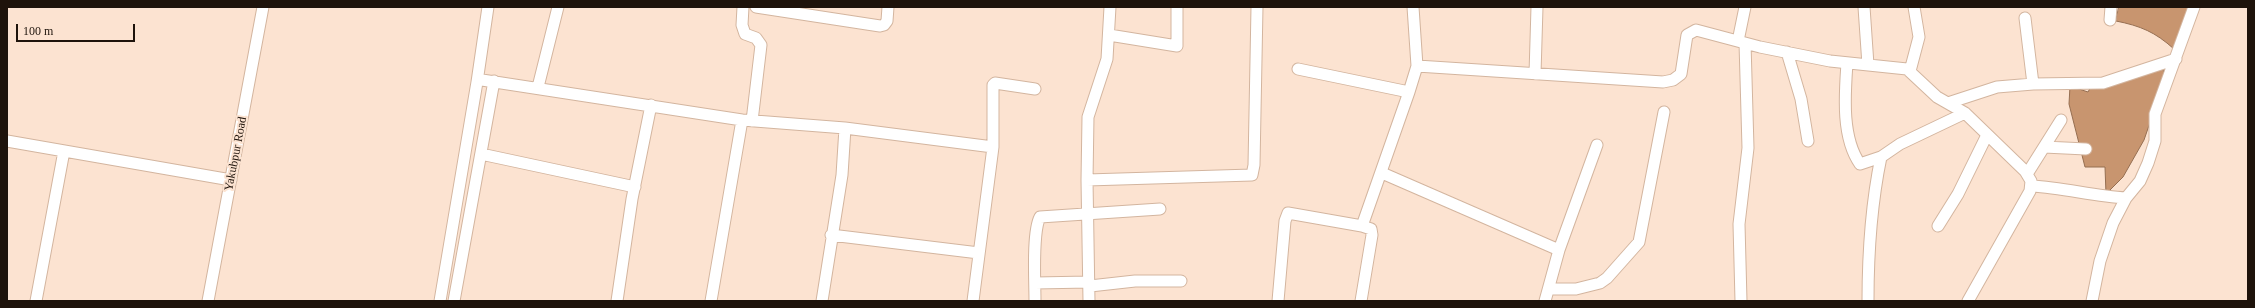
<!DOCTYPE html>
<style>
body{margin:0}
#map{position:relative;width:2255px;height:308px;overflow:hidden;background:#fce3d1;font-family:"Times New Roman",serif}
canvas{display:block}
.frame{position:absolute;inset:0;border:8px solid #1e130b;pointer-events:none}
.scale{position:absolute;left:16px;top:24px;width:119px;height:18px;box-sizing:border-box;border:2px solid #1e130b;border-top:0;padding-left:5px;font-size:12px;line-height:14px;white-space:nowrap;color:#1e130b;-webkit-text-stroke:3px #fce3d1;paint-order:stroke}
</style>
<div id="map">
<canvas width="2255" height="308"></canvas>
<div class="frame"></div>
<div class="scale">100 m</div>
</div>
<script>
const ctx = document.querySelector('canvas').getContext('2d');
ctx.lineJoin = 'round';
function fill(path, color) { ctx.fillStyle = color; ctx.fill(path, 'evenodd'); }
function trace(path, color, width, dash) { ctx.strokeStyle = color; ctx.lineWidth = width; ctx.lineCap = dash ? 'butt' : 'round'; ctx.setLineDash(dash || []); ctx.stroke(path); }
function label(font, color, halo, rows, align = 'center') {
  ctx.font = font + ' "Times New Roman",serif'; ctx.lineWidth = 4; ctx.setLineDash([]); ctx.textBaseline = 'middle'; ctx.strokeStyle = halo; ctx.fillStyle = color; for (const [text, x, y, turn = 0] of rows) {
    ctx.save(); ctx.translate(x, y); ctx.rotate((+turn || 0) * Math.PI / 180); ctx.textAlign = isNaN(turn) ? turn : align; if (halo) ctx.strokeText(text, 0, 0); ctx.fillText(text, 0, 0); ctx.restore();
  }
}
const water = new Path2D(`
 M2119 7H2191L2174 49C2155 32 2141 26 2116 21Z
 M2162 68 2166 76 2144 140 2123 177 2106 194 2105 167H2085L2069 104 2070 86 2088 92 2093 83Z`);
fill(water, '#c8956f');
trace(water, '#956e51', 1);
const minor = new Path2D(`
 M743 7 742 25 745 34 756 38 761 45 752 121
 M756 7 880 26 884 25 887 21 888 7
 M1413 7 1417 66
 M1864 7 1868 65
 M2025 18 2033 84
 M2110 20 2111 7
 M1109 35 1177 46V7
 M1738 41 1745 7
 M1787 52 1801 99 1808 141
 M1847 63C1845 93 1841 137 1860 164L1881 157 1900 144 1965 113
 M1298 69 1409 92 1362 226 1371 229 1372 235 1361 301
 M1910 71 1919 37 1914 7
 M1535 74 1537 7
 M477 82 488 7
 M538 87 558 7
 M1409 92 1417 66 1663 82 1673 80 1681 74 1687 35 1696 30 1760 47 1830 61 1907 69 1937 97 1965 113 2025 171 2031 181 2030 191 1968 301
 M1948 103 1997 87 2033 84 2103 83 2176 59
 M7 141 231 180
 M2044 147 2086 149
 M481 154 635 187
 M1382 173 1559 250
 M2027 174 2061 120
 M1087 180 1252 175 1254 165 1257 7
 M2032 186C2064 188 2094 196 2126 198
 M1938 226 1958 194 1987 135
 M831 235 979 253
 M1035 283 1089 282
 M1090 286 1135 281H1181
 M1549 289H1576L1600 283 1607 278 1639 242 1664 112
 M36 301 64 151
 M208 301 263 7
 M440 301 477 82 482 80 742 120 845 128 993 147
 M454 301 494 81
 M617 301 632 199 651 105
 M711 301 742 120
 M822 301 842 175 845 128
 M973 301 993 147V85L995 83 1035 89
 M1035 301C1035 282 1032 232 1040 217L1160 209
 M1089 301 1087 180 1088 117 1107 59 1110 7
 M1278 301 1285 221 1288 213 1362 226
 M1545 301 1559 250 1597 145
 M1741 301 1739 224 1748 148 1745 43
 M1868 301C1868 253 1871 205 1881 157
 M2092 301 2100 261 2113 223 2126 198 2140 181 2148 163 2155 141V114L2194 7`);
trace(minor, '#d3b59f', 13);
trace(minor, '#fff', 11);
label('12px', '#1e130b', '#fce3d1', [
 ["Yakubpur Road",236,154,-79]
]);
</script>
